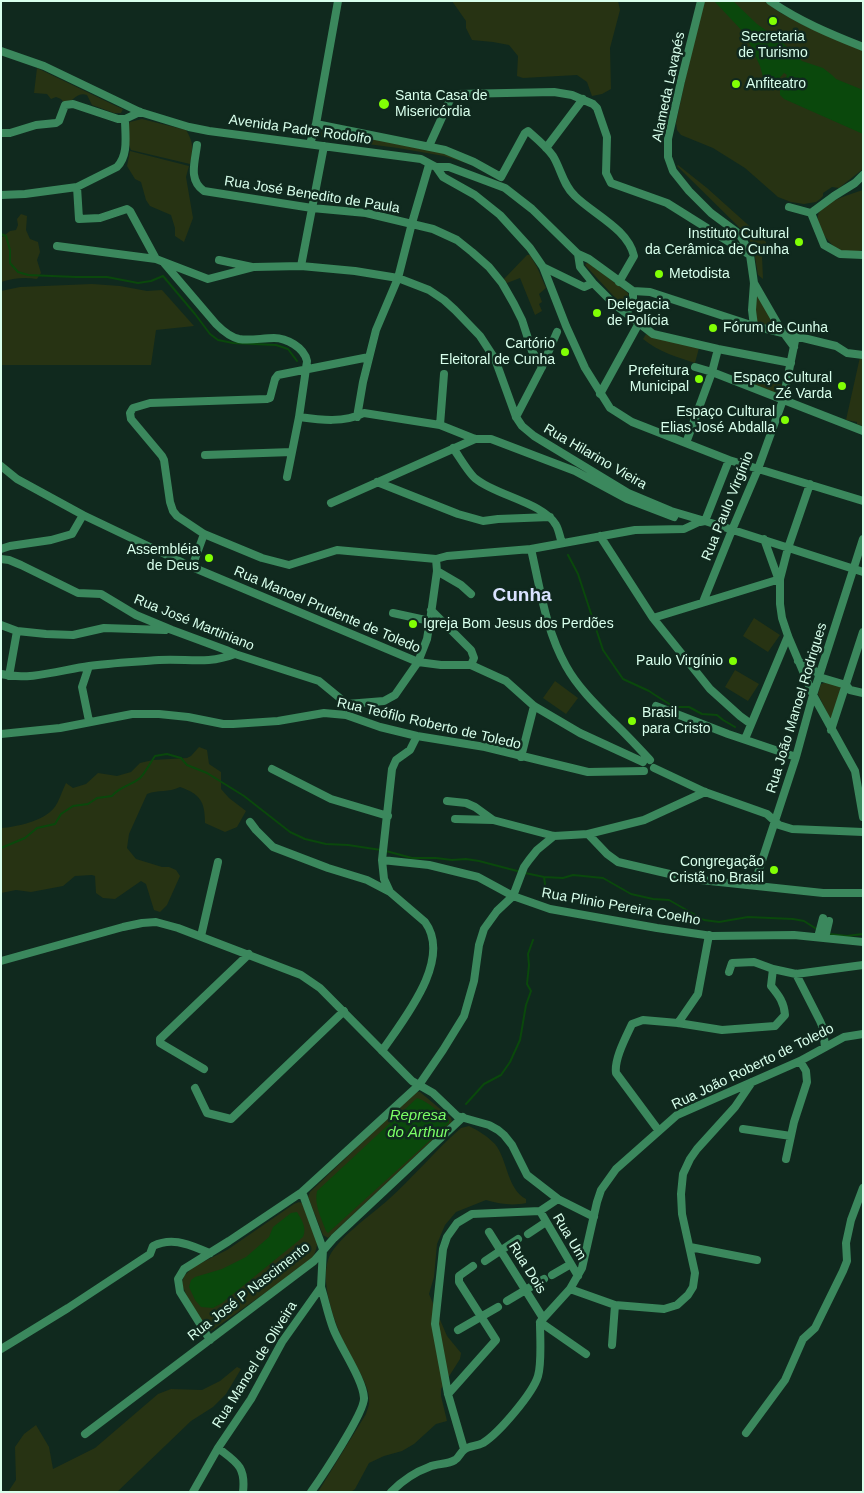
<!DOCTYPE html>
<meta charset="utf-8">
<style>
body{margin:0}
#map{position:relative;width:864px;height:1493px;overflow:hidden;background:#10291e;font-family:Arial,sans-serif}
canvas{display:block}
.frame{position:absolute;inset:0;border:2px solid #d8ffec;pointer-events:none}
</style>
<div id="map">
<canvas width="864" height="1493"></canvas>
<div class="frame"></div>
</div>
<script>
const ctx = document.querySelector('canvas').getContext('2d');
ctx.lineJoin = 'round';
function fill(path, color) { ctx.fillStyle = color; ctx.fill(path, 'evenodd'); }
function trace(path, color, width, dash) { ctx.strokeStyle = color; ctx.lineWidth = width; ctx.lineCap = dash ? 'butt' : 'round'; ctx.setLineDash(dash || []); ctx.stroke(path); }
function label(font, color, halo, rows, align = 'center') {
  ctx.font = font + ' Arial,sans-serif'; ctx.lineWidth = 5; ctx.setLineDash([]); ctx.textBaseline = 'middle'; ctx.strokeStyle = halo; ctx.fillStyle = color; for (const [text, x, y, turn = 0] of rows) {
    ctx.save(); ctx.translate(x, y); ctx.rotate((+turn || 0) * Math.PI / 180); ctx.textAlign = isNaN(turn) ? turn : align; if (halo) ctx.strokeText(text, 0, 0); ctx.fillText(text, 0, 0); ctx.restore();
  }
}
fill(new Path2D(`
 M452 1H618L620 10 610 48 611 89 602 94 592 96 587 82 577 75 523 78 517 76 518 56 509 45 493 42 472 40 466 28V21Z
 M704 1H764L781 13 801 24 863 51V169L839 188 832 187 823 193V196L820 199 816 202 804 204 791 202 778 197 745 168 713 148 681 135 677 130 676 123 695 34Z
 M37 68 116 106 123 109 121 113H114L92 105 87 95C79 92 75 98 68 103H64L61 99 56 97 51 99 47 94 34 93Z
 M142 119 186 130C194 143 193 149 190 164L131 150C127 142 126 129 130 122Z
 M324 129 446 153 482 168 444 156 398 148 322 138 320 134Z
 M130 151 189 166 186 177 193 218 184 242 175 236V228L171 215 150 206 146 200 141 182 135 179 127 166Z
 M678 165 707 188 756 232 766 242 767 253 762 256 763 279 758 275 754 251 748 236 677 166Z
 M863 190V250C857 252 849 253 843 251 831 249 811 222 820 211 830 199 849 195 863 190Z
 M21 214 27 216 26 230 30 239 38 242 40 252 37 260 41 273 37 279C24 277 14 278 1 282V238L10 231 16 230 18 225 17 219Z
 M527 255H530L537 267 546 288 539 294 542 302 539 304 542 311 535 315 520 278 507 283 504 279Z
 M588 262 628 293 629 299 626 304H621L585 265Z
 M92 284 120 286 147 291 162 290 194 326 156 330 151 365H1V291L20 287Z
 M757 294 776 326 775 328 773 329 757 322 755 300 756 295Z
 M646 334 699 348 695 363C677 357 659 352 643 339Z
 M860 357H863V427L860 425 857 424V422L846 420Z
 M753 376 783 385 781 396 750 385Z
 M754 618 780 635 768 652 743 636Z
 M735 670 759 684 748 701 725 687Z
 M555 681 578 698 566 714 543 698Z
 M827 682 841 687 832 719H830L818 694 821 684Z
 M199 747 207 750 209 764 221 772V789L229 798 246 811 237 827 225 832 205 823C205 801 200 794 180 787 168 793 159 789 147 794L129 834 127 848 136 859 162 867H169L176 870 180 876 167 905 160 912 154 910 146 884 141 881 115 899 103 898 96 893 95 876 92 875 75 876 63 886 31 892 16 890 1 893V828C16 827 44 821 54 808 59 802 62 791 66 783L73 788 86 784 98 773 117 776 131 772 140 763 153 760 187 758 191 756Z
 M415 1092H420L451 1118 452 1122 328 1238 323 1235 308 1197 310 1192Z
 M469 1126C479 1131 487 1136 495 1144 508 1161 507 1189 526 1199V1203C513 1206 499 1204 486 1200L456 1212 445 1225 437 1244 434 1277 429 1294 447 1336 461 1353 460 1359 441 1389V1396L447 1421 436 1424 414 1444 402 1451 384 1456 369 1463 355 1489 351 1492H318L366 1414C367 1410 369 1406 369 1403 371 1387 355 1365 348 1351 336 1327 320 1286 328 1260 334 1240 373 1214 389 1199 411 1179 430 1157 451 1137L461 1128Z
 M299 1202 302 1203 317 1242C317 1250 314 1256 309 1262L211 1331 205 1327 189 1301 183 1287 182 1282 184 1276 193 1267 227 1250 294 1204Z
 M237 1367 241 1369 226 1394 213 1407 191 1421 117 1492H8L16 1480 15 1447 24 1434 36 1425 49 1447 53 1469 95 1448 158 1394 171 1389 202 1390 220 1381Z`), '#273313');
fill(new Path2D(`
 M714 1H733L757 24 781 41 802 61 823 68 832 75 836 79 863 90V134L784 99 780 95V89L787 75 784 73 775 83 765 84 760 66 754 53V50L749 43 747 36Z
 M417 1098C430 1102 438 1113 449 1119V1123L328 1233 326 1231C321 1218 314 1204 317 1191Z
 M297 1212C302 1220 307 1228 303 1237L222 1303 213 1308 201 1307 195 1300 189 1287 191 1280 195 1277 222 1269 246 1257 269 1237 273 1227 291 1213Z`), '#0a480c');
trace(new Path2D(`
 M1 234 6 236 10 250V263L18 272 28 275 76 277H107L138 283 151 281 163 276 195 314 210 334 218 340 233 343 276 345 288 349 297 361
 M568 555 578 574 603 650 623 679 649 691 655 695 674 707H689L702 714 717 715 723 720 735 727
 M1 848 25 838 37 828 55 824 61 814 73 806 88 804 97 798 112 796C119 787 132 785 140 778 146 772 150 763 155 756L167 754 181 758 187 765 207 773 244 796 290 832 305 839 326 844 348 845 381 850
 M386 851 412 858H436L452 860 466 859 479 861 521 872
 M525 873 544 877 563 878 573 875 603 878 631 894 653 899 669 900 704 920 719 922 748 917 793 919 804 921 818 930
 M544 877 545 884
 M829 934 847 936 863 934
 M466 1104 484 1084 501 1075 510 1062 520 1040 526 1005 531 991 527 984 529 965 528 954 533 940`), '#0a480c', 2);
trace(new Path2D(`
 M701 1 681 81 668 139V157L673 171 689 191 711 213 738 233 743 240 750 255 754 283 752 310 754 326
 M770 1C799 21 830 34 863 47
 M1 51 44 66 140 112 189 127 209 131 421 159 436 167H449L505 188 532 209 578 254 589 259 633 291
 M316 124 445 150 474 162 501 177
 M1 133H10L36 125 56 123 59 121 65 105 73 104 118 119H125L140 112
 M310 144 316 124 338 1
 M197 145C195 162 188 180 204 191L312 208 366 213 433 229 457 240 472 252 489 267 502 283 514 304 522 320 532 351 542 367
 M429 146 449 102 451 98 458 94 554 92 572 95 593 104 597 108 607 137 606 173 611 183 667 203 750 255
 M546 148 583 99
 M436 167 443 177 475 195 500 215 530 248 543 267 566 326 585 368 610 408 632 422 729 460 863 501
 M501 177 525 133 528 131C536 138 546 146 553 156 561 169 563 185 575 196 593 214 628 229 634 256L619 282
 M77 187 79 219 100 218 127 209 130 211 156 259 208 279 254 267 301 266 355 271 398 278 429 290 444 300 455 310 480 336 495 359 516 417 522 426 534 436 628 493 671 511 705 521 729 460
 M1 195 25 194 77 187 117 167C129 155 125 135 125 119
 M789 207 811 213 834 196 855 183 863 175
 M811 213 824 245 840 254 863 255
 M57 246 156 259
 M578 254 580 267 593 283 613 303 653 334 718 349 791 363
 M219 260 252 267
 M164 263 216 324C222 330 230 337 239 339 250 341 262 338 274 338 286 338 304 347 307 361 307 363 306 366 306 369L299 417 287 477
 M301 266 324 146
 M543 267 584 287 593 283
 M754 283 780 328 794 347
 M633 291 650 292 754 326 836 346 847 353 863 355
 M623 310 629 309 633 298V291
 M369 357 278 375 275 379 270 398 267 399 150 403 133 408 130 413 131 419 162 456 164 460 170 502 173 511 177 516 204 534 262 558 289 565 337 550 436 559 447 556 531 549 635 530 684 529 699 522
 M695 367 712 372 863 431
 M600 394 639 323
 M299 417C321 420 344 423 364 413L440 425 475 439H491L575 471 627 499 674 517
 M357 417 363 382 376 330 398 278 412 223 429 165
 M516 417 542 367 557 332
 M440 425 444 374
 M686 443 712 372 718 349
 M453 448C459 456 469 474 476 479 495 495 544 503 556 525 559 530 560 538 562 543
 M205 455 292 452
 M1 466 17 479 83 515 192 567 418 662 441 665H471L506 681 534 706 580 733 643 762
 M377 482 458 514 483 521 498 519 550 517
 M810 484 788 548 780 579V604L782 618 788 636 813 695 855 771 863 817
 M331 503 475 439
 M700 522 705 521 863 572
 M600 536 653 618 710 689 740 716 751 724
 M764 539 778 578
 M1 549 10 546 51 540 72 534 83 515
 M531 549C540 588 546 631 566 666 577 686 594 703 610 719 624 732 637 746 650 760
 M1 559 9 560 21 565 78 593 101 594 136 615 172 630 226 650 235 654 319 681 347 704
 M192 567 204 534
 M437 571 461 585 471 594
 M703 602 732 530 758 469 783 400 796 336
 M431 610 471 650 474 658 471 665
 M393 613 430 621
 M653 618 780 579
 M1 625 17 631 46 634 73 635 104 628 165 630
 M798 661 818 673 819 677
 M89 666 82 687 89 721
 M1 674C29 681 61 670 89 666 112 663 136 662 159 660 187 658 206 665 235 654
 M9 676 17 631
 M819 677 846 685 850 690 863 693
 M347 704 384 701 395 695 418 662 427 639 430 621 437 571 436 559
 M656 706 728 734 796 757
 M831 730 863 632
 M1 734 60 728 132 714H159L188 717 223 724H233L278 721 324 713 346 715 380 727 417 736 485 747 588 772 644 771
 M745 739 788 636
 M521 757 534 706
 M654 768 705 792 767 814 779 825 792 829 863 832
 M272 769 331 799 388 816
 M447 801 466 803 475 807 493 820 554 836 588 834 644 820 705 792
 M455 819 493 820
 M250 822 256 830 273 847 328 868 367 880 390 892
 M588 834 607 854 618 862 691 879 823 893H863
 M382 860 429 865 478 877 513 896 550 909 657 928 712 936 794 935 863 942
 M754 885 796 757 813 695 863 539
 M201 936 218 862
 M818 937 823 918
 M825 938 829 921
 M1 961 123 927 142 923 156 922 178 928 301 975 320 988 412 1081 433 1093 457 1116 489 1125 498 1130 504 1135 512 1145 527 1175 558 1199 594 1217
 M729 972 732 963 754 962 773 969 796 974 863 965
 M796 974 820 1021 823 1028 825 1047
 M678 1023 698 994 709 935
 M382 1051C403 1020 453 960 425 922L390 892 384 879 382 860 392 769 396 760 410 750 417 736
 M204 1069 160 1043V1039L249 954
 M195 1088 207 1113 231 1119 344 1011
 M743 1129 791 1136
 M659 1131 616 1073C614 1059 626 1037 632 1024L643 1020 678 1023 722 1030 775 1026 785 1015C784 1002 779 996 771 986L773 969
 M786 1159 794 1122 807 1082 806 1071 800 1061
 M540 1211 578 1276
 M489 1232 543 1318
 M528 1234 546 1222
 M690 1247 757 1260
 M485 1261 518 1239
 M552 1275 571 1264
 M570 1289 615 1305 664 1309 677 1305 688 1295 693 1287 695 1273 682 1214 681 1194 683 1174 690 1159 697 1149 735 1107 752 1082
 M507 1301 544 1279
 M540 1322 586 1354
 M458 1330 498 1307
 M210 1340 180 1292 178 1279 184 1269 229 1241 302 1192 419 1085 443 1050 464 1016 474 981 479 945 484 929 497 911 513 896 524 867 529 860 537 850 554 836
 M612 1345 615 1305
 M1 1349 68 1308 150 1254 153 1246C174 1236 191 1246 210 1253
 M448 1394 496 1340 459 1282V1276L473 1266
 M746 1433 785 1380 803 1339 815 1328 843 1271 847 1261 846 1243 851 1220 863 1188
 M85 1434 314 1261 334 1238 463 1117
 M218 1448C236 1462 246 1466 243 1492
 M464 1449 448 1394 435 1324 443 1249 447 1237 457 1223 472 1214 540 1211 558 1199
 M193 1492 218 1448 251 1399 282 1342 321 1287 323 1249 302 1192
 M311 1492C321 1478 365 1412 364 1398 363 1379 340 1347 333 1328 328 1315 325 1300 321 1287
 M391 1492C401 1482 415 1472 429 1467 437 1463 447 1465 455 1460 459 1458 460 1452 465 1449 470 1446 477 1446 483 1443 499 1433 533 1393 538 1376 542 1363 540 1337 540 1322L570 1289 582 1268 597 1202 601 1190 616 1169 677 1115 800 1061 844 1037 863 1034`), '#3b885d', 8);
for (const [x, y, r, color] of [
 [773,21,5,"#81ff04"],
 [736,84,5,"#81ff04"],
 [384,104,6,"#81ff04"],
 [799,242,5,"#81ff04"],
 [659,274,5,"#81ff04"],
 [597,313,5,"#81ff04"],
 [713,328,5,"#81ff04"],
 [565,352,5,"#81ff04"],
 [699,379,5,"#81ff04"],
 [842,386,5,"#81ff04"],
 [785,420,5,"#81ff04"],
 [209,558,5,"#81ff04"],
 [413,624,5,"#81ff04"],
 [733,661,5,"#81ff04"],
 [632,721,5,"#81ff04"],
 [774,870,5,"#81ff04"]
]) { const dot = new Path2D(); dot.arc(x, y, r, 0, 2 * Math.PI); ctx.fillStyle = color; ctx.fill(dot); trace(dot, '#10291e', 2); }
label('14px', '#d8ffec', '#10291e', [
 ["Secretaria",773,37,"center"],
 ["de Turismo",773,53,"center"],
 ["Anfiteatro",746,84,"left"],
 ["Santa Casa de",395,96,"left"],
 ["Misericórdia",395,112,"left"],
 ["Instituto Cultural",789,234],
 ["da Cerâmica de Cunha",789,250],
 ["Metodista",669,274,"left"],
 ["Delegacia",607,305,"left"],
 ["de Polícia",607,321,"left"],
 ["Fórum de Cunha",723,328,"left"],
 ["Cartório",555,344],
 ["Eleitoral de Cunha",555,360],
 ["Prefeitura",689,371],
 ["Municipal",689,387],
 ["Espaço Cultural",832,378],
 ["Zé Varda",832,394],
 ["Espaço Cultural",775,412],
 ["Elias José Abdalla",775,428],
 ["Assembléia",199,550],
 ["de Deus",199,566],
 ["Igreja Bom Jesus dos Perdões",423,624,"left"],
 ["Paulo Virgínio",723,661],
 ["Brasil",642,713,"left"],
 ["para Cristo",642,729,"left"],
 ["Congregação",764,862],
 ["Cristã no Brasil",764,878]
], 'right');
label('14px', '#d8ffec', '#10291e', [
 ["Alameda Lavapés",669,87,-78],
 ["Avenida Padre Rodolfo",300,130,8],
 ["Rua José Benedito de Paula",312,195,9],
 ["Rua Hilarino Vieira",595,457,30],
 ["Rua Paulo Virgínio",728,506,-68],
 ["Rua Manoel Prudente de Toledo",327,610,23],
 ["Rua José Martiniano",194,623,22],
 ["Rua João Manoel Rodrigues",797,708,-73],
 ["Rua Teófilo Roberto de Toledo",429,724,13],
 ["Rua Plinio Pereira Coelho",621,907,10],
 ["Rua João Roberto de Toledo",753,1067,-26],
 ["Rua Um",569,1237,59],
 ["Rua Dois",527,1268,58],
 ["Rua José P Nascimento",249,1292,-38],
 ["Rua Manoel de Oliveira",255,1365,-58]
]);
label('italic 15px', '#7bff66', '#10291e', [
 ["Represa",418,1116],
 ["do Arthur",418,1133]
]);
label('bold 19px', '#dae3ff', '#10291e', [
 ["Cunha",522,596]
]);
</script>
